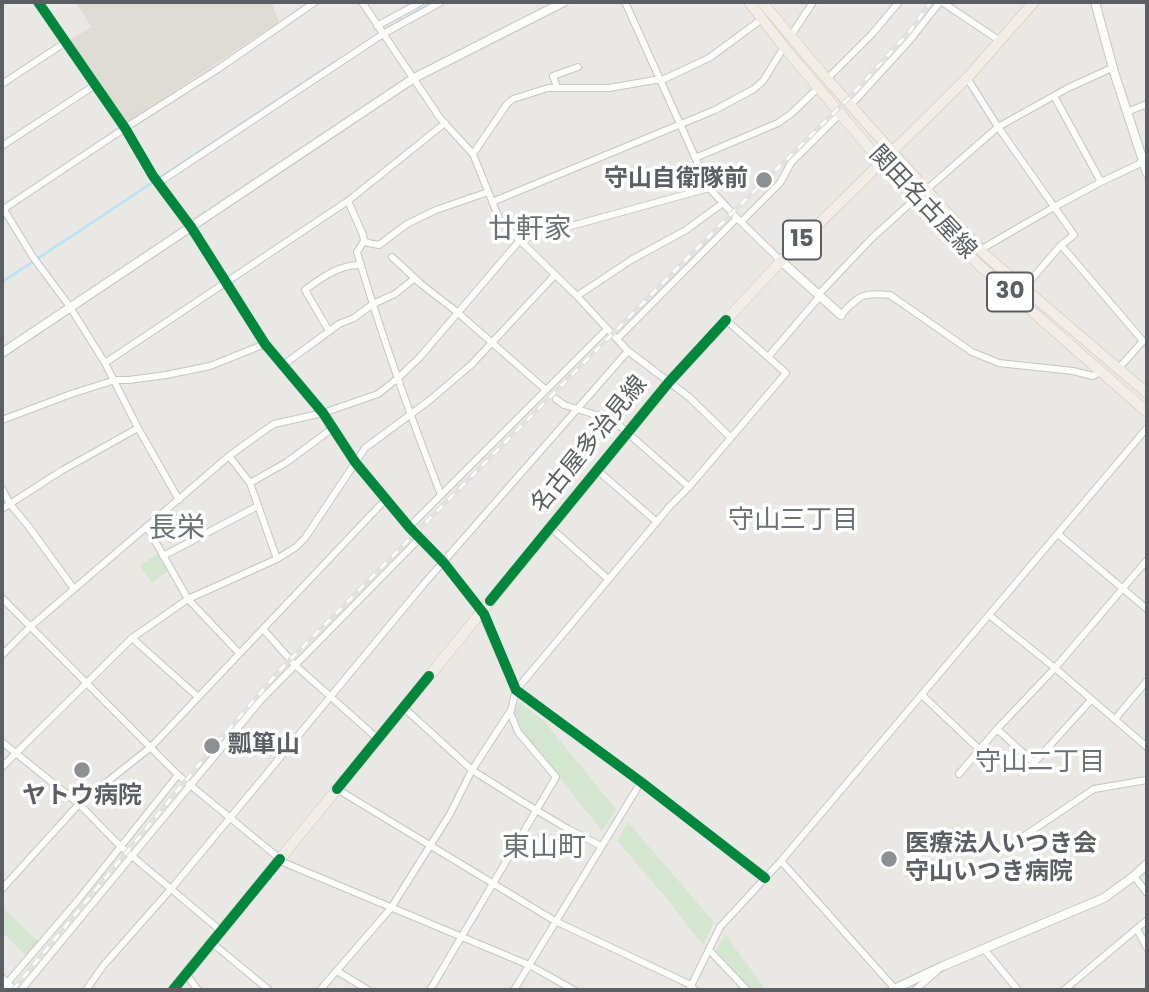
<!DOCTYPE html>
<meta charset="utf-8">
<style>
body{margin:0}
#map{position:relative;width:1149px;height:992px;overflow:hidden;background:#eae8e5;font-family:Poppins,sans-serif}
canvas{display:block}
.frame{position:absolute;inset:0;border:4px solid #5b5f63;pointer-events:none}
</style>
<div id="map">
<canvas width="1149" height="992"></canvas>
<div class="frame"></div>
</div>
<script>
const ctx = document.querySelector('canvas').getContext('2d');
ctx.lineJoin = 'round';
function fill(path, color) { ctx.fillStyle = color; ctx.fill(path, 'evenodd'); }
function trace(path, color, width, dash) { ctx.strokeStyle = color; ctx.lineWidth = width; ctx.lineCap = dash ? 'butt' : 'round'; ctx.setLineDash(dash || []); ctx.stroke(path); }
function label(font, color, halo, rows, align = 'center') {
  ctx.font = font + ' Poppins,"Noto Sans JP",sans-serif'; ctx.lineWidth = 7; ctx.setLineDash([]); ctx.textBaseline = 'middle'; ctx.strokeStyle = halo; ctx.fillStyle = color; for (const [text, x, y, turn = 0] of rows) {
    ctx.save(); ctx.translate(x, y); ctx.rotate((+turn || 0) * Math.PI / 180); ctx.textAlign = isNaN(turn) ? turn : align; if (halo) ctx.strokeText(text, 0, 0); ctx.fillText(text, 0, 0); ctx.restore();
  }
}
fill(new Path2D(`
 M76 2H271L279 22 127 122H124L70 40 91 27Z`), '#dedad4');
fill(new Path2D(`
 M159 552 169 570 152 583 140 566Z
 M519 702 543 720 616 809 602 831 521 730 513 713Z
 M628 822 714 922 703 945 668 900 617 841Z
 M2 907 39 942 26 956 2 932Z
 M725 934 766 990H745L712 959Z`), '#d5e6d0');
trace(new Path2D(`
 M387 28 434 2
 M2 282 335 62`), '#b8e3f5', 2.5);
const minor = new Path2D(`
 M38 2 125 128 153 176 191 227 265 344 323 413 355 462 409 527 444 563 482 611
 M362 2 440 118 473 154 498 216 502 223 577 296 628 351 689 397 731 438
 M625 2 709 188 737 218 781 261
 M942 2 1000 41
 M377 26 421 2
 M790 37 813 2
 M967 78 998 127 1074 235 1061 245 1023 289
 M827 79 872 34 899 2
 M2 84 66 42
 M557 87 553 76 578 67
 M1054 96 1101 182
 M850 106 910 40 940 2
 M1127 112 1147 104
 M2 146 95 85
 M473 154 507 104 513 99 548 88H609L655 80H662L709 58 762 19
 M695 158 778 123 792 113 819 87
 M158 183 383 34 441 2
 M926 190 998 127 1068 88 1114 67
 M348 201 363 235 364 241 368 243 379 245 407 224 436 210 488 192
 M492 202 715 110 754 89 763 81 784 47
 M3 208 33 257 70 307 105 363 138 428 179 500
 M2 210 125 128 218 69 315 2
 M741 222 780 183 791 163 841 113
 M364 241 357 252C381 335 410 415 441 495
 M1061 245 1143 341 1118 369
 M980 250 1054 207 1101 182 1139 164 1142 159 1147 157
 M392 257 421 284 457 312 546 390
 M818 295 872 238 915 199
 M577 296 631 260 686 230 723 203
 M841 315C859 295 863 292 890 295L972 352 999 363 1073 371 1093 376 1100 372
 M329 331 305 290C321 278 340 264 361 265
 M617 339 737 218
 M768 357 820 296
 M105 363 348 201 445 123
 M283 365 339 324 354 318 373 304 395 294 415 278
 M556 399 564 405 613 420 689 487
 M2 420 71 394 115 380H129L166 375 210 366 265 344
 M229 456 250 483 277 559
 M597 470 657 522
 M250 483 287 462 333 428
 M2 489 10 504 29 527 74 589
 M2 509 61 471 138 428
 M147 527 188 599 239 653
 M409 527 607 329
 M550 527 608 579
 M1058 534 1147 609
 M163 556 258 506
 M2 598 178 775 285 863 529 965 574 990
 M989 615 1055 668 1147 747
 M263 629 295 665 378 739
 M132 638 198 697
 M2 655 30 627 74 589 229 456 258 435 274 424 323 413 378 394 397 379 420 357 520 240 709 188
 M516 690 641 782 765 878
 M922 695 980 750
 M403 707 472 770 521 801 568 829 601 846
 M1115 719 1147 681
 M997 729 1034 763 1091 700
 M2 742 79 804 120 846 221 931
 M2 767 132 638 188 599 277 559 296 547 305 538 365 448 430 400 472 364 555 275
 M959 774 997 729 1055 668 1147 560
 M337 789 555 921 691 985 695 990
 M1024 836 1094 789 1147 780
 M781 861 896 990
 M1134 876 1147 893
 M2 889 79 804 151 747 386 499
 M1137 929 1147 948
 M212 943 269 990
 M984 949 1018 990
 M709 950 747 990
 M337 971 368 990
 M186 974 198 990
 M2 978 15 990
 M2 989 78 900 178 775
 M21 990 260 701 420 538
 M86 990 103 966 171 889 423 585 628 351
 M320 990 391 908 450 814 472 770 511 710 516 690 670 506 689 487 786 373 726 320
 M430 990 556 777 518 732 510 712
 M514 990 641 782
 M689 990 720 927 781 861 1147 428
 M915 990 937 971
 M1064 990 1147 920`);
const tertiary = new Path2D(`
 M1095 2 1114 72 1147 173
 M781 261 841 315
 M2 353 414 78 564 2
 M482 611 516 690
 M892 990 943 966 1104 898 1134 876 1147 864`);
const primary = new Path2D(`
 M749 2 784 47 876 156 937 223 978 264 1147 412
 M762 2 827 79 984 254 1147 393
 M173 990 669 382 781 261 967 78 1034 2`);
trace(minor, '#c6c5c6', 8);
trace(tertiary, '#c6c5c6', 10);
trace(primary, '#d2c5b4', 11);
trace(minor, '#fcfcfb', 6);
trace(tertiary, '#fcfcfb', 8);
trace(primary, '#f2eee7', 10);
const rail = new Path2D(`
 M13 990 211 750 280 670 732 213 851 96 910 31 931 2`);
trace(rail, '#e2e1e2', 5);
trace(rail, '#fff', 2.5, [8]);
trace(new Path2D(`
 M38 2 125 128 153 176 191 227 265 344 323 413 355 462 409 527 444 563 484 614 516 690 641 782 765 878
 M490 601 669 382 726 320
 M337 789 429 676
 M173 990 280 859`), '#00873e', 10);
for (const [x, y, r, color] of [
 [764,180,9,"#8d8f90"],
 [212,746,9,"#8d8f90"],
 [82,770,9,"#8d8f90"],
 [889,859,9,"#8d8f90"]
]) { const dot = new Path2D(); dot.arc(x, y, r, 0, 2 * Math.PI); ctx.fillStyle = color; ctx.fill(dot); trace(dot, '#fff', 2.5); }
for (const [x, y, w] of [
 [802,240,38],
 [1010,292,46]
]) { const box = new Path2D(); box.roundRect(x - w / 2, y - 19.5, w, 39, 5); ctx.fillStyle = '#fff'; ctx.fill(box); trace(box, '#5b5f63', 2); }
label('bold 23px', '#5b5f63', null, [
 ["15",802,240],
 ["30",1010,292]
]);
label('bold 24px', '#5b5f63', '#fff', [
 ["守山自衛隊前",748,180,"right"],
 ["瓢箪山",228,746],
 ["ヤトウ病院",82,797,"center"],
 ["医療法人いつき会",905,845],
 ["守山いつき病院",905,873]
], 'left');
label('24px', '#5b5f63', '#fff', [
 ["関田名古屋線",922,203,47],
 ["名古屋多治見線",590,445,-51]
]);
label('26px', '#6c7175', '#fff', [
 ["守山三丁目",793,521],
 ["守山二丁目",1040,763]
]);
label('28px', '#6c7175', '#fff', [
 ["廿軒家",530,231],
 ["長栄",177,530],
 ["東山町",544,849]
]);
</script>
